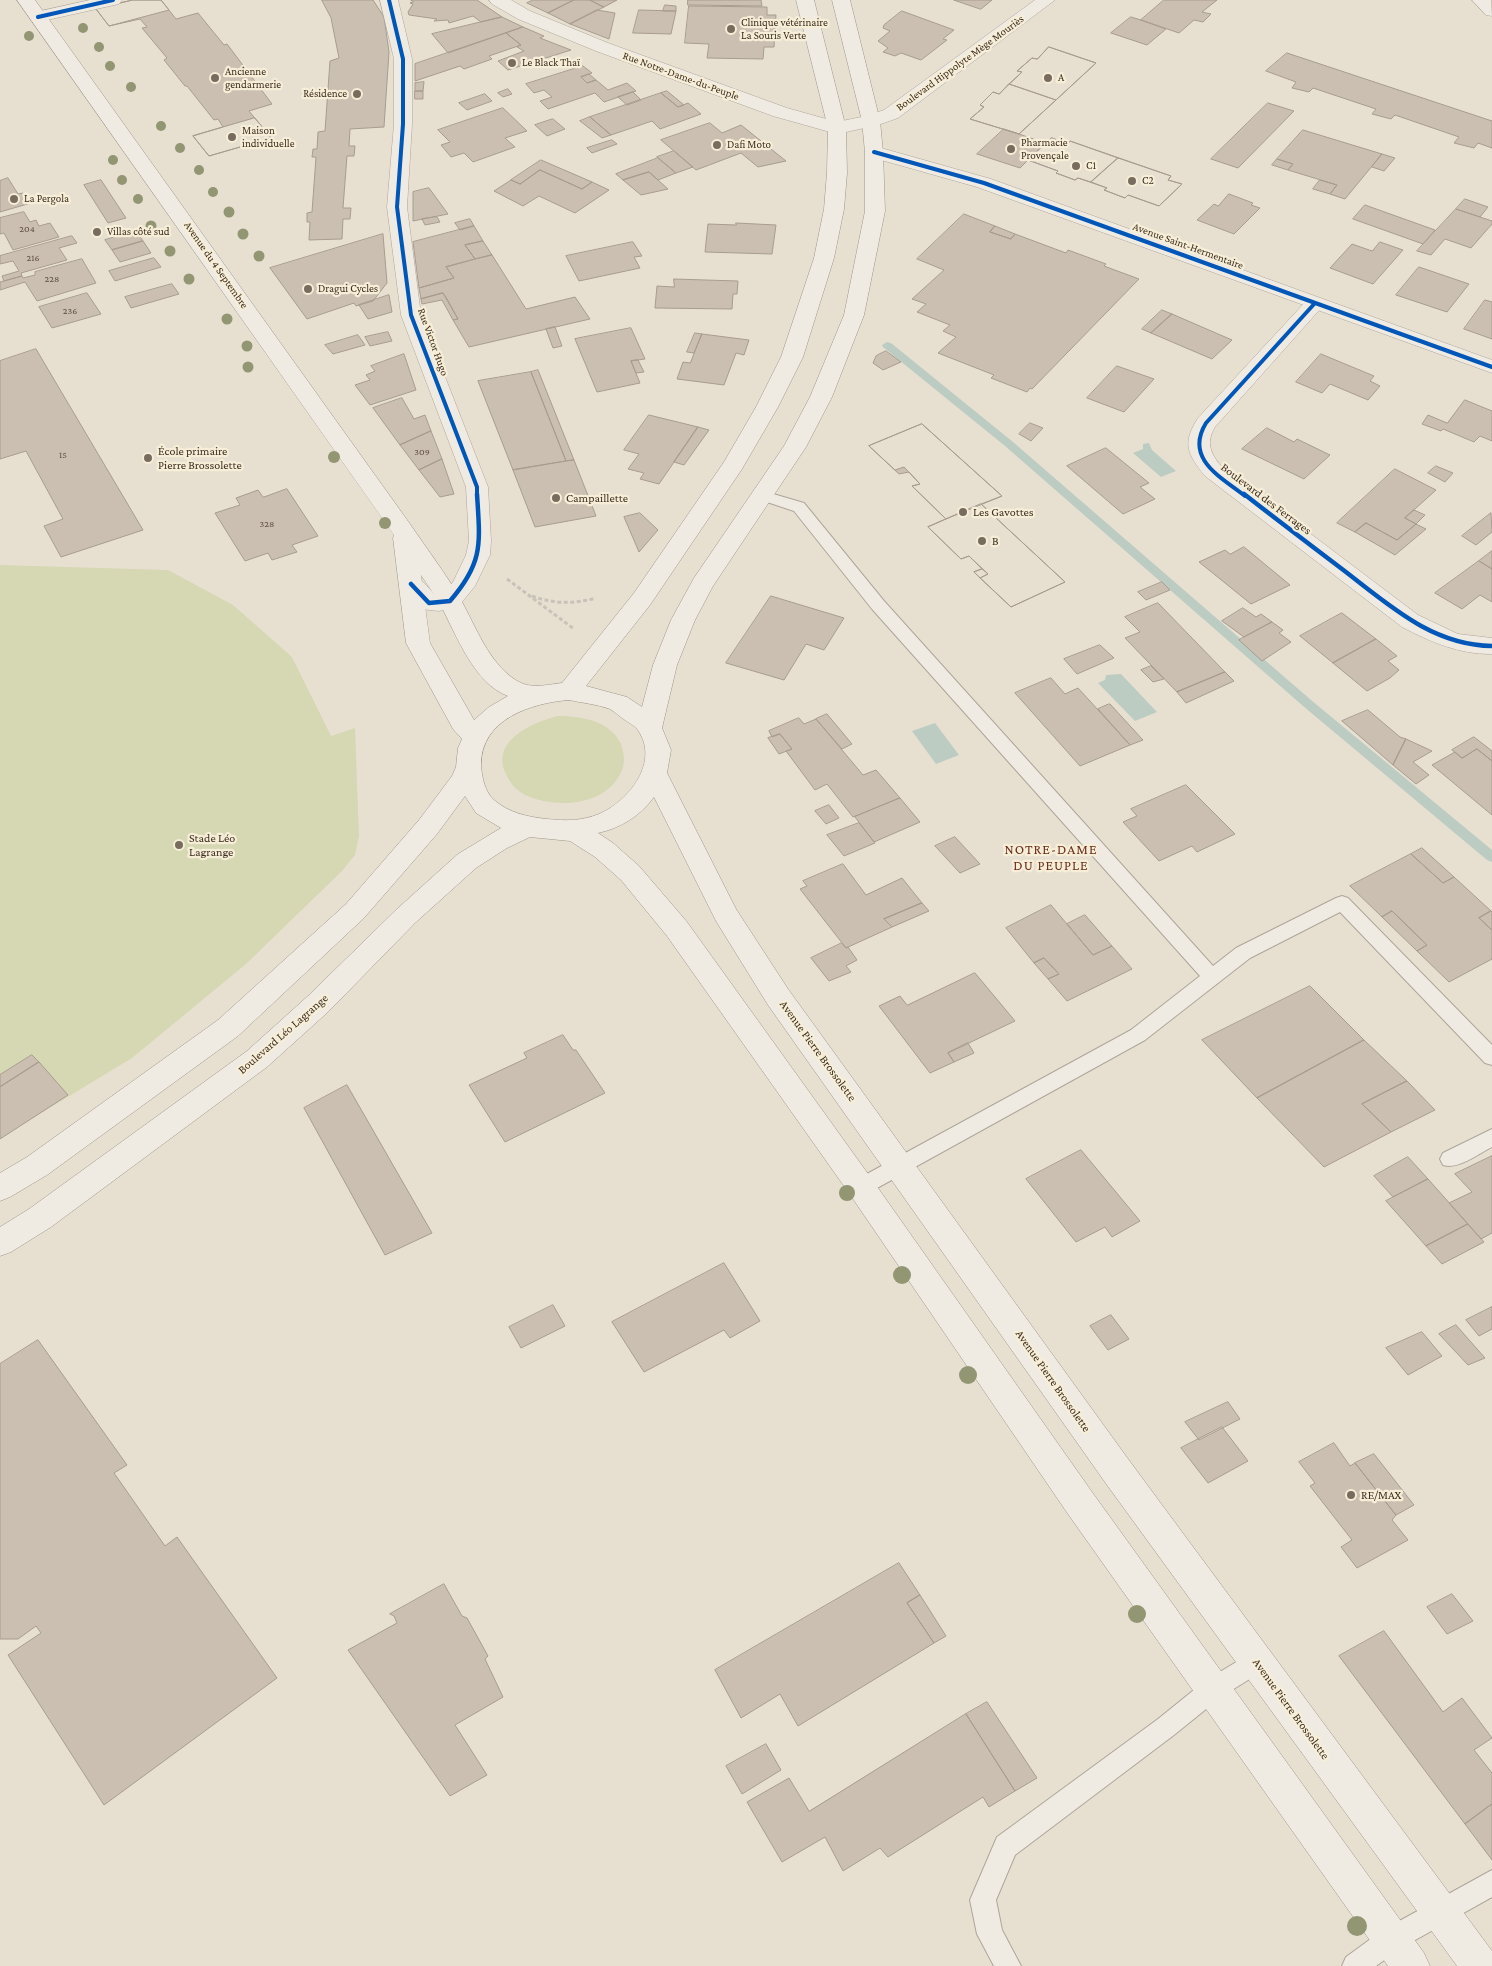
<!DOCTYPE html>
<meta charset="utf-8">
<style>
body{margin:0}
canvas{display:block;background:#e7e0d1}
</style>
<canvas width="1492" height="1966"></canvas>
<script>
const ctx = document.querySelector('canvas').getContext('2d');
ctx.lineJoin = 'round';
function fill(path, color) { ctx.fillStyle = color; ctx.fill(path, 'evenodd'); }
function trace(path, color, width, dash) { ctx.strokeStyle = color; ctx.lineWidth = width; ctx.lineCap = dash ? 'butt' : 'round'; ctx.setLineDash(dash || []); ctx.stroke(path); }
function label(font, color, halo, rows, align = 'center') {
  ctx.font = font + ' "Crimson Pro",serif'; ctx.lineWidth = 4.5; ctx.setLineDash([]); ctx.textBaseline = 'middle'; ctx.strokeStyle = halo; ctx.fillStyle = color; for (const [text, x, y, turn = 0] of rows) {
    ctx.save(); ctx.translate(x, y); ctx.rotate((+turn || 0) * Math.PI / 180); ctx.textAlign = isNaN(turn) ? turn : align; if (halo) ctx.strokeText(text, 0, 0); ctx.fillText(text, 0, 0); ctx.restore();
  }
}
fill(new Path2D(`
 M0 565 168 570 233 605 292 657 331 736 355 728 359 836 355 855 342 871 246 964 132 1058 0 1138Z
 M558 716C582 716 613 721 622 747 624 754 625 763 622 770 607 807 556 809 525 795 516 790 509 782 505 772 492 740 533 722 558 716Z`), '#d6d7b3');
fill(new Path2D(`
 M1149 443 1152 450 1176 471 1161 477 1133 453 1143 449V444Z
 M1121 674 1157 712 1135 721 1098 683 1105 680 1106 675Z
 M935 723 959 755 936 764 912 731Z`), '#bcccc2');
fill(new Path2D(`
 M887 342 891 343 1013 442 1311 700 1492 850V862L1487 860 1303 706 1005 446 883 347 882 345Z`), '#bcccc2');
const building = new Path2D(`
 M133 0H161L176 19 198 13 224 45 227 44 272 104 249 111 271 138 209 156 193 136 223 127 218 119 214 120 187 86H185L164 60 167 58 142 28 147 27 140 19 109 26 96 9Z
 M133 0H161L169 10 109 26 96 9Z
 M322 0H373L384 17 389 52 384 127 350 129 349 146H355L354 156H347L343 208H351L350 219H343L342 239 309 240 310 222H307V213L312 212 316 157H312L313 149H317L318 132 325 131 330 61 339 58 331 18Z
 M411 0H477L502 17 481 22 473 16 449 23 448 20 434 21 437 19 409 15 408 12 413 4 410 3 413 2Z
 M533 0H574L548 13 527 3Z
 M574 0H590L604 7 570 24 548 13Z
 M590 0H617L604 7Z
 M688 0H761L762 6 688 5Z
 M954 0H992L981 9Z
 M1164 0H1217L1202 12 1211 14 1203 22 1194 20 1179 33 1141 20Z
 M665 5 676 6V11H663Z
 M689 6 767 7V15H776L774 47H764L763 59 707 58 709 44 685 43Z
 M597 10 615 13 609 39 570 24Z
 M639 10 676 11 671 34 633 33Z
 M902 11 954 30 943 39 947 40 921 60 901 53 895 56 883 52 888 48 878 41 890 31 883 28 884 25Z
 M502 17 523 27 448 53 432 34Z
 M1131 17 1141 20 1166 29 1147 45 1111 33Z
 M523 27 544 36 540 38 571 50 508 70 498 61 524 51 517 47 521 45 506 33Z
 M506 33 521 45 489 56 492 59 464 69 460 66 415 81V64Z
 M1049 47 1096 63 1019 134 970 119 984 107 980 105 993 92 999 94 1022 72 1017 71 1032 58 1037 59Z
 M1049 47 1096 63 1056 100 1009 84 1022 72 1017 71 1032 58 1037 59Z
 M1287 53 1492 121V148L1478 143 1474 148 1454 143 1459 137 1395 115 1391 119 1372 114 1376 109 1313 88 1309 92 1292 88 1296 82 1266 71Z
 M583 66 592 73 581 77 587 83 596 80 608 90 627 83 636 91 604 102 595 93 548 109 540 101 552 97 544 90 534 93 526 84Z
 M589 74 596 80 587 83 581 77Z
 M424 82 423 91H415V83Z
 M1009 84 1056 100 1019 134 970 119 984 107 980 105 993 92 999 94Z
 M508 89 512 94 503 97 498 93Z
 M415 91H423V99H415Z
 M667 91 684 105 678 107 661 93Z
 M633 92 641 100 627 105 618 97Z
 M661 93 678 107 688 103 701 114 660 129 652 121 611 135 590 117Z
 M485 94 492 101 467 110 459 103Z
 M1268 103 1294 111 1238 168 1211 159Z
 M503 108 527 131 505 138 515 147 473 162 464 153 451 157 441 145 450 142 438 130Z
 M590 117 611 135 602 138 580 121Z
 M255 118 271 138 209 156 193 136Z
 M553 119 565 129 547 136 535 125Z
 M710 123 722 133 741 125 786 161 758 167 741 153 696 170 661 140Z
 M1004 129 1019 134 1045 143 1020 168 977 154Z
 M1303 130 1382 154 1345 199 1330 194 1337 185 1288 170 1293 164 1277 159Z
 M1052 138 1068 144 1070 141 1171 176 1168 180 1182 184 1159 206 1128 195 1125 198 1104 190 1107 188 1078 178 1075 180 1056 173 1058 171 1028 160Z
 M1052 138 1068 144 1070 141 1118 158 1091 182 1078 178 1075 180 1056 173 1058 171 1028 160Z
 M612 140 617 144 592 153 587 148Z
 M674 151 693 167 676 173 657 157Z
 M1382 154 1395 158 1384 171 1372 167Z
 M658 158 676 173 658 180 649 172 623 180 616 174Z
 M1118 158 1171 176 1168 180 1182 184 1159 206 1128 195 1125 198 1104 190 1107 188 1091 182Z
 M1277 159 1293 164 1288 170 1272 165Z
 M541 160 592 182 582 189 540 170 520 184 511 180Z
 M540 170 582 189 592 182 609 190 575 213 539 196 523 206 494 191 511 180 520 184Z
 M649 172 668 189 641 195 623 180Z
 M8 178 18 194 23 193 31 203 0 212V181Z
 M101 180 126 218 108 223 84 185Z
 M1320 180 1337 185 1330 194 1313 189Z
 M429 188 448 214 413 221V192Z
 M1229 194 1253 203 1251 205 1260 208 1234 234 1197 220 1214 204 1218 206Z
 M1465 199 1488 207 1480 217 1456 209Z
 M1365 205 1435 230 1423 244 1353 219Z
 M1456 209 1492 221V224L1471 248 1445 239 1431 255 1417 251Z
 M24 212 30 222 36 220 39 226 50 223 59 237 13 250 4 233 0 234V218Z
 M964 214 995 226 990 232 1011 239 1015 234 1066 253 1068 250 1106 264 1104 266 1139 279 1032 389 1030 388 1027 392 991 378 994 375 938 353 956 337 943 331 950 325 917 312 926 304 912 299 944 270 917 259Z
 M437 217 440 222 425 225 422 219Z
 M470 219 474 226 460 230 455 223Z
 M736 223 776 225 772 254 705 252 708 224 736 225Z
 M474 226 483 241 465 245 475 259 446 267 454 278 419 288 413 242Z
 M995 226 1015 234 1011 239 990 232Z
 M136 231 143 241 112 250 105 240Z
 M383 234 387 283 373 301 356 306 354 303 307 319 270 268Z
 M72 236 77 243 59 248 67 260 21 273 22 276 4 281 2 276 19 271 13 261 0 264V256Z
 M143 241 151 253 120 262 112 250Z
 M483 241 492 255 475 259 465 245Z
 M633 242 642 256 634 257 640 268 579 281 566 256Z
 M1380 242 1403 250 1373 284 1330 268 1352 244 1372 251Z
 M492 255 526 309 575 297 590 319 469 347 453 320 458 319 443 293 421 299 419 288 454 278 446 267Z
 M154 258 161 267 115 281 109 271Z
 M82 259 96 283 37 301 25 282 0 290V282L22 276 23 278 35 275V272Z
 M1419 267 1469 284 1447 312 1396 295Z
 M674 279 738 281 737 294H733L732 309 655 308 657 286 674 287Z
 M172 284 179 294 131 308 125 297Z
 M87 293 101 314 52 328 39 307Z
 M443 293 447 299 458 319 453 320 442 300 422 304 421 299Z
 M389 295 392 312 368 319 359 305Z
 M1485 300 1492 302V339L1464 329Z
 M1162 310 1172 314 1151 333 1142 329Z
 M1172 314 1232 340 1212 359 1151 333Z
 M555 327 562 346 553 348 546 329Z
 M631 328 645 359 631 361 640 383 597 392 575 339Z
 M388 332 392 341 370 346 365 337Z
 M695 333 702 334 694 353 687 352Z
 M702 334 749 340 744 355 736 353 724 385 677 379 683 362 690 363Z
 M358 335 365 345 333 354 325 345Z
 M36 349 143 530 61 557 44 526 63 519 26 451 0 459V361Z
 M886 351 901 362 883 370 873 363 876 356Z
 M404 354 416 390 370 405 355 385 370 380 366 375 375 371 371 366Z
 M1321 354 1374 376 1370 381 1380 386 1368 400 1330 384 1322 393 1296 382Z
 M638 360 644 372 636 373 631 361Z
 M1117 366 1154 379 1124 412 1087 398Z
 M538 370 574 460 566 461 531 372Z
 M531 372 566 461 513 470 478 381Z
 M402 398 414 419 425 415 431 431 400 445 373 408Z
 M1465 400 1492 411V441L1480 436 1474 442 1443 429 1441 431 1422 424 1428 415 1447 423Z
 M649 415 698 427 659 484 640 479 644 473 628 469 639 454 624 450Z
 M1030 423 1043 428 1031 441 1019 434Z
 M922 424 1002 496 981 504 1065 582 1011 607 980 578 988 574 969 556 961 559 928 527 946 519 912 486 920 484 904 467 895 470 869 446Z
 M922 424 1002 496 946 519 912 486 920 484 909 472 899 474 869 446Z
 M698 427 709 430 684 465 674 462Z
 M1267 428 1294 442 1297 439 1330 455 1304 479 1242 449Z
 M431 431 442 459 419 470 400 445Z
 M1106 448 1149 483 1140 487 1155 499 1123 514 1067 466Z
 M442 459 454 494 440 497 419 470Z
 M574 460 596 516 535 527 513 470Z
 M1436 466 1453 473 1445 482 1428 473Z
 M1395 469 1436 490 1405 518 1416 524 1397 540 1366 523 1355 532 1337 523Z
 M287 489 318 536 292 545 297 552 272 560 268 553 245 561 215 513 240 505 236 498 258 490 263 497Z
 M981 504 1065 582 1011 607 974 572 982 569 969 556 961 559 928 527Z
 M1414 510 1425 515 1416 524 1405 518Z
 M640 513 658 530 639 552 624 517Z
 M1491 513 1492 532 1476 545 1462 536Z
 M1366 523 1397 540 1416 524 1426 529 1395 555 1355 532Z
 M1244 547 1290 585 1251 604 1199 562 1225 550 1230 554Z
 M1492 551V569L1479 561Z
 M1479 561 1492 569V602L1480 595 1462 609 1435 593Z
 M982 569 988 574 980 578 974 572Z
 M1162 582 1170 590 1146 600 1138 592Z
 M771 596 844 618 824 650 806 644 784 680 726 663Z
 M1158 603 1225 672 1177 692 1125 638 1140 632 1125 617Z
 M1243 608 1256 617 1261 614 1272 622 1244 637 1222 621Z
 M1342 613 1376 639 1333 663 1300 636Z
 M1272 622 1283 630 1279 633 1291 642 1262 661 1239 640Z
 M1376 639 1397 656 1388 661 1399 670 1390 678 1367 691 1333 663Z
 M1100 645 1114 658 1077 674 1064 659Z
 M1151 666 1164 679 1153 682 1141 670Z
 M1225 672 1234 681 1186 703 1177 692Z
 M1051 678 1065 694 1078 688 1130 745 1080 766 1015 693Z
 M1109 704H1110L1143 740 1130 745 1098 709Z
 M1368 710 1400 737 1406 739 1393 765 1342 721Z
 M827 714 852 744 842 749 816 719Z
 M799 718 804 724 816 719 863 775 876 770 900 798 853 817 827 784 815 790 786 751 792 749 780 734 772 737 769 731Z
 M780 734 792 749 779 754 768 738Z
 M1474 737 1492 751V761L1477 749 1462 758 1452 750Z
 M1406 739 1432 751 1413 762 1429 775 1416 784 1393 765Z
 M1477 749 1492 761V815L1432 765 1455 752 1462 758Z
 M1186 785 1235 834 1197 852 1192 846 1159 861 1123 822 1137 816 1131 809Z
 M900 798 920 822 874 842 855 817Z
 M829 805 839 818 826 824 815 811Z
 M859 823 875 843 844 856 827 835Z
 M955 837 980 864 960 873 935 846Z
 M1422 848 1454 877 1443 883 1411 854Z
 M1411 854 1443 883 1454 877 1491 911 1479 918 1492 930V959L1449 982 1417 951 1427 945 1392 911 1382 917 1350 886Z
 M843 864 866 895 902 878 922 903 884 919 892 927 846 948 800 889 807 886 803 881Z
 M922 903 929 911 892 927 884 919Z
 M1051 905 1093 955 1112 946 1132 969 1067 1001 1048 979 1059 974 1044 958 1034 963 1006 928Z
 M1392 911 1427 945 1417 951 1382 917Z
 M1491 911 1492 912V930L1479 918Z
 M1085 915 1112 946 1093 955 1067 924Z
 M842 943 846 948 848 947 857 960 846 966 851 972 829 981 811 958Z
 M1044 958 1059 974 1048 979 1034 963Z
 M975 973 1015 1021 948 1053 954 1062 930 1073 879 1006 900 996 907 1005Z
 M1310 986 1364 1040 1257 1098 1202 1040Z
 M563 1035 573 1050H576L605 1093 505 1142 469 1085 527 1058 524 1053Z
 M1364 1040 1407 1081 1362 1104 1391 1132 1324 1167 1257 1098Z
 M968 1043 974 1053 954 1062 948 1053Z
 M32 1055 39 1062 0 1087V1075Z
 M39 1062 68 1095 0 1139V1087Z
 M1407 1081 1435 1110 1391 1132 1362 1104Z
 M347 1085 432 1233 385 1255 304 1108Z
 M1081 1150 1140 1221 1112 1237 1105 1227 1076 1242 1026 1179Z
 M1492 1156V1233L1481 1239 1449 1203 1472 1192 1455 1174Z
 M1408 1157 1428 1179 1393 1197 1374 1176Z
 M1428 1179 1468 1224 1426 1246 1386 1201Z
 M1468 1224 1484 1242 1442 1264 1426 1246Z
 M724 1263 760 1321 730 1338 724 1330 644 1372 612 1322Z
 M553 1305 565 1326 521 1348 509 1327Z
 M1492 1307V1329L1479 1336 1466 1320Z
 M1111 1315 1129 1339 1108 1350 1090 1326Z
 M1456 1325 1485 1358 1468 1365 1439 1334Z
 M1422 1332 1442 1356 1408 1375 1386 1348Z
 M38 1340 127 1465 114 1473 165 1546 177 1537 277 1678 104 1805 8 1655 41 1633 36 1626 18 1639H0V1364Z
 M1228 1402 1240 1419 1199 1440 1185 1422Z
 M1222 1427 1248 1461 1208 1483 1181 1448Z
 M1334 1443 1350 1466 1355 1463 1396 1515 1392 1520 1408 1540 1357 1568 1341 1547 1352 1540 1310 1486 1315 1483 1299 1462Z
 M1374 1454 1414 1505 1396 1515 1355 1463Z
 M899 1563 920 1595 907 1603 934 1643 798 1726 780 1694 741 1718 715 1670Z
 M444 1584 462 1616 467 1618 488 1656 485 1659 503 1697 455 1725 487 1775 450 1796 348 1650 397 1623 394 1616 390 1614Z
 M1452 1594 1473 1621 1447 1634 1427 1607Z
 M920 1595 946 1636 934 1643 907 1603Z
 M1384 1631 1443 1712 1462 1698 1492 1738 1474 1750 1492 1773V1804L1465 1824 1339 1656Z
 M987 1702 1037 1778 1015 1791 966 1714Z
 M966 1714 1015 1791 989 1807 983 1797 888 1857 880 1848 843 1871 825 1837 782 1862 747 1802 789 1778 809 1811Z
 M766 1744 781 1770 742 1794 726 1766Z
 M1492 1804V1860L1465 1824Z`);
fill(building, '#cbbfb2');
trace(building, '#a89c90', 1);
const service = new Path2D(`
 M763 491 804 503 884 601 1213 966 1236 948 1336 898 1342 896 1348 898 1492 1045V1065L1485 1063 1340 912 1250 958 1145 1040 868 1193 861 1196 854 1193 851 1187 854 1181 1131 1030 1200 976 872 609 794 511 758 499 755 496 758 493Z
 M1492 1129V1147C1478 1154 1458 1170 1443 1165L1440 1159 1443 1153Z
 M1256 1650 1264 1654 1268 1662 1264 1670 1221 1697 1174 1735 1015 1855 996 1900 1002 1930 1021 1966H994L977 1934 970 1900 997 1837 1158 1719 1205 1681Z
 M1492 1870V1897L1401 1948 1376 1966H1342L1346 1957 1383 1930Z`);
const minor = new Path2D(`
 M90 0H122L119 4 38 22 32 21 29 17 32 13Z
 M380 0H398L412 59V124L407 207 421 315 488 487 491 541 490 555 475 586 458 607 439 611 421 609 399 584 403 578C419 574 425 584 435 595L443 594 453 582 466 555 469 541 466 487 401 315 387 207 394 124V59Z
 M489 0H511L530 11 608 43 787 108 837 122 866 116 884 110 1035 0H1055L898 118 878 125 837 134 773 116 596 51 518 19 492 4Z
 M1472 0H1491L1492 16 1486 15Z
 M1315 297 1322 299 1325 303 1322 307 1215 427C1206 442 1210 453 1221 466L1418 615 1458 634 1492 638V654C1458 654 1431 642 1402 627L1205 476C1187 454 1182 443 1198 418L1308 299Z`);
const tertiary = new Path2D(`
 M874 146 991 179 1492 360V373L977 187 867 156 865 152 867 148Z`);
const secondary = new Path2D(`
 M17 0H35L410 524C427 549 446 574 461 600 476 627 488 661 514 679 530 690 544 685 562 683L634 593 724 462 756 407 781 357 814 258 824 209 827 173 828 128 796 0H814L846 128 847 173 844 209 834 258 803 357 778 407 742 469 650 605 586 686 627 697 642 707 653 665 671 620 694 578 784 446 810 397 844 315 865 211V152L862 121 832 0H850L880 121 883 152 885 211 864 315 832 397 806 447 713 586 695 620 677 665 662 728 671 750 667 773 736 909 788 989 1131 1463 1492 1951V1966H1457L1107 1485 768 1005 716 921 654 797C640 816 621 828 598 833L613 843 639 866 687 922 871 1178 1092 1492 1424 1953 1430 1966H1388L1068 1514 851 1196 667 936 621 880 595 857 570 841 530 837 507 848 476 868 415 923 328 1012 267 1067 51 1227 11 1252 0 1256V1227L29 1209 247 1051 308 996 397 909 458 854 501 828 476 813 465 796 437 834 364 918 238 1036 47 1175 10 1197 0 1201V1173L27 1157 218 1020 346 904 419 820 452 776 456 767 458 748 462 739 453 729 406 643 393 538 394 535ZM421 575C427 584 434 594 440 604 456 634 474 684 508 696L489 707 474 720 430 643ZM569 700C582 703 597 704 610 709 615 712 620 717 625 720 629 723 635 726 637 729 661 761 629 801 599 814 582 821 565 821 547 819 528 817 509 813 494 800 485 792 482 778 481 765 481 719 531 703 569 700Z`);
trace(service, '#ada599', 2);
trace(minor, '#ada599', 1);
trace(tertiary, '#ada599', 1);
trace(secondary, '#9c958a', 1);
trace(new Path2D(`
 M507 579 574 629
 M532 596C553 604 574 604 596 598`), '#c8c2b9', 3, [4, 2.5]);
fill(service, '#efebe3');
fill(minor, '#efebe3');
fill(tertiary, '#efebe3');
fill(secondary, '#efebe3');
trace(new Path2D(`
 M389 0 403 59V124L397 207 411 315 477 487V496
 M38 17 113 0
 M874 152 984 183 1492 367
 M1245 496C1221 477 1184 459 1206 423L1315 303`), '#0057b8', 4);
trace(new Path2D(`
 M1244 494C1276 519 1309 544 1342 569 1388 604 1431 645 1492 646
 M411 584 429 603 450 601C484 562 480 543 477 494`), '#0057b8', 4.5);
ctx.fillStyle = '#929673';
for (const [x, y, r] of [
 [83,28,5],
 [29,36,5],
 [99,47,5],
 [110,66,5],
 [131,87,5],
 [161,126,5],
 [180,148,5],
 [113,160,5],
 [199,170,5],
 [122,180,5],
 [213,192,5],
 [138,199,5],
 [229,212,5.5],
 [151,226,5.5],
 [243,234,5.5],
 [170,251,5.5],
 [259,256,5.5],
 [189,279,5.5],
 [227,319,5.5],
 [247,346,5.5],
 [248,367,5.5],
 [334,457,6],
 [385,523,6],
 [847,1193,8],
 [902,1275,9],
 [968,1375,9],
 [1137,1614,9],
 [1357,1926,10]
]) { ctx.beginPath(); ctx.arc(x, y, r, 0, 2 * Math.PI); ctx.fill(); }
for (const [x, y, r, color] of [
 [731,29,5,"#786c5e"],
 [512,63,5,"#786c5e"],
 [215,78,5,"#786c5e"],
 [1048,78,5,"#786c5e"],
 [357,94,5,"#786c5e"],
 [232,137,5,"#786c5e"],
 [717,145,5,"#786c5e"],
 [1011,149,5,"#786c5e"],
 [1076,166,5,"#786c5e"],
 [1132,181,5,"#786c5e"],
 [14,199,5,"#786c5e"],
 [97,232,5,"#786c5e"],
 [308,289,5,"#786c5e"],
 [148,458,5,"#786c5e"],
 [556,498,5,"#786c5e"],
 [963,512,5,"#786c5e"],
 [982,541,5,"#786c5e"],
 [179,845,5,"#786c5e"],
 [1351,1495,5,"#786c5e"]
]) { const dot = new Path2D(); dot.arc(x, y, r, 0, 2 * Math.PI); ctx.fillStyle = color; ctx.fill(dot); trace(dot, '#f7eed8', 2); }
label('10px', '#605244', null, [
 ["204",27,229],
 ["216",33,258],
 ["228",52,279],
 ["236",70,311],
 ["309",422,452],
 ["15",63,455],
 ["328",267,524]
]);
label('11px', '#3d2e20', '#f7eed8', [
 ["Clinique vétérinaire",741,23],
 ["La Souris Verte",741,36],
 ["Le Black Thaï",522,63],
 ["Ancienne",225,72],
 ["gendarmerie",225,85],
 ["A",1058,78],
 ["Résidence",347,94,"right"],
 ["Maison",242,131],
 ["individuelle",242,144],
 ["Pharmacie",1021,143],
 ["Provençale",1021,156],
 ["Dafi Moto",727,145],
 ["C1",1086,166],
 ["C2",1142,181],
 ["La Pergola",24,199],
 ["Villas côté sud",107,232],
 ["Dragui Cycles",318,289]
], 'left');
label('11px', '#3d2e20', '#f7eed8', [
 ["Boulevard Hippolyte Mège Mouriès",960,63,-36],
 ["Rue Notre-Dame-du-Peuple",681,76,20],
 ["Avenue Saint-Hermentaire",1188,246,20],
 ["Avenue du 4 Septembre",216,265,55],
 ["Rue Victor Hugo",433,342,70]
]);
label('12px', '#3d2e20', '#f7eed8', [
 ["École primaire",158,451],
 ["Pierre Brossolette",158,465],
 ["Campaillette",566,498],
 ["Les Gavottes",973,512],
 ["B",992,541],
 ["Stade Léo",189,838],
 ["Lagrange",189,852],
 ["RE/MAX",1361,1495]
], 'left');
label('12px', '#3d2e20', '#f7eed8', [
 ["Boulevard des Ferrages",1266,499,37],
 ["Boulevard Léo Lagrange",283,1034,-41],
 ["Avenue Pierre Brossolette",818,1051,54],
 ["Avenue Pierre Brossolette",1053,1381,55],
 ["Avenue Pierre Brossolette",1291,1709,54]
]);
ctx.letterSpacing = '1px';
label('14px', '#6b2e1e', '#f7eed8', [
 ["NOTRE-DAME",1051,850],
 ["DU PEUPLE",1051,866]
]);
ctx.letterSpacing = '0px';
</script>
